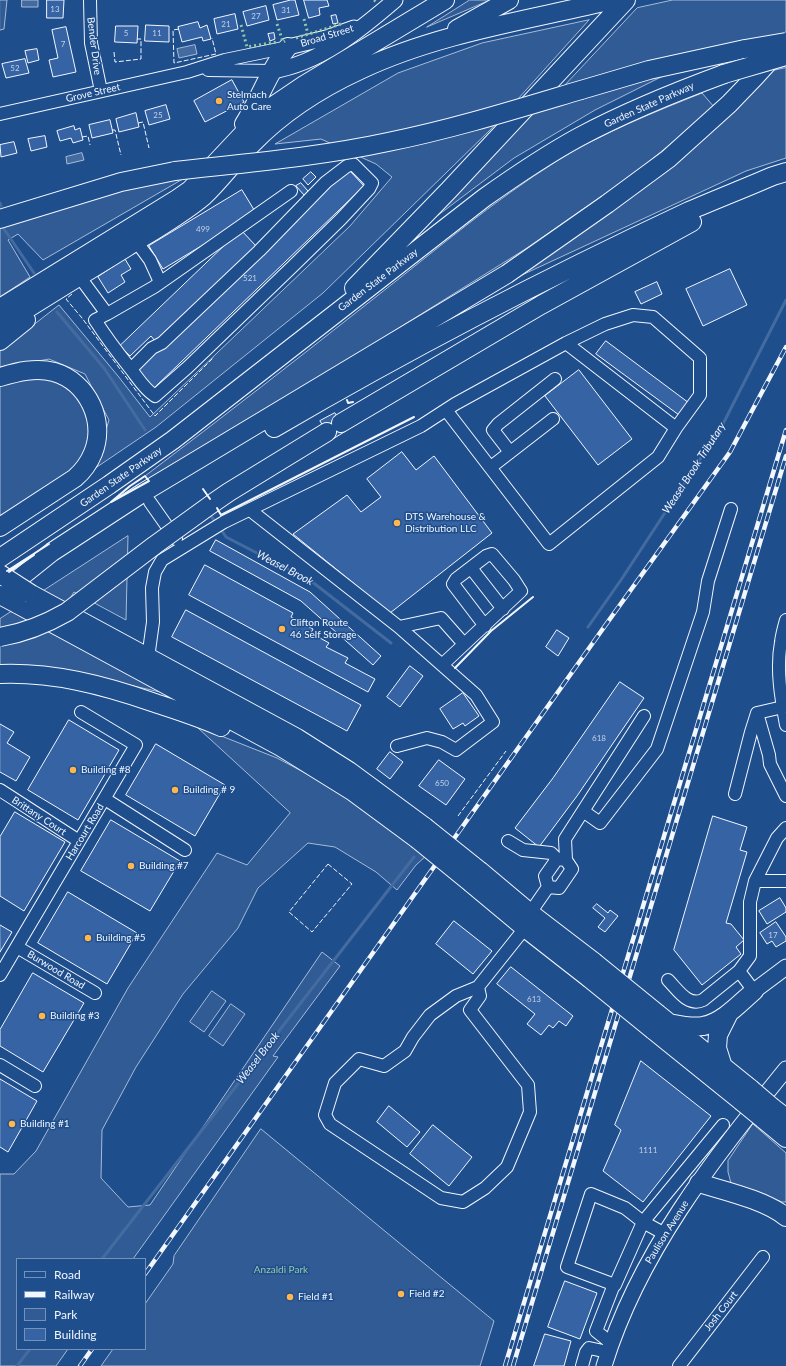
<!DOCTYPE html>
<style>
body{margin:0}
#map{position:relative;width:786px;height:1366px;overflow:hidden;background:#1f4e8c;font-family:Lato,sans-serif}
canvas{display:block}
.legend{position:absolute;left:16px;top:1258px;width:130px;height:92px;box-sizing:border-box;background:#1f4e8c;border:1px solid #7391ba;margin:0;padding:5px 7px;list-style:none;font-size:12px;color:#f2f6ff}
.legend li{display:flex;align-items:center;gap:8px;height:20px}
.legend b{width:20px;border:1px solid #7391ba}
</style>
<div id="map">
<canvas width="786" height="1366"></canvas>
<ul class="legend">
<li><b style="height:5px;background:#1f4e8c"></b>Road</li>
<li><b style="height:5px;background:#f2f6ff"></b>Railway</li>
<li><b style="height:11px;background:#305b95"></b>Park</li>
<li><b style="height:11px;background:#3563a3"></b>Building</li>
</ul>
</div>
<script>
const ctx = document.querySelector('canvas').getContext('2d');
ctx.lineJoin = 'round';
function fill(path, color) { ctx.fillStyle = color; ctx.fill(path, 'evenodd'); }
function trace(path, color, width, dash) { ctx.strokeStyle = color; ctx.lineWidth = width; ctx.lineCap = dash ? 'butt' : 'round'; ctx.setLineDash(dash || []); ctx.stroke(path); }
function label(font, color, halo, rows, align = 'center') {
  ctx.font = font + ' Lato,sans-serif'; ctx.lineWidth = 3; ctx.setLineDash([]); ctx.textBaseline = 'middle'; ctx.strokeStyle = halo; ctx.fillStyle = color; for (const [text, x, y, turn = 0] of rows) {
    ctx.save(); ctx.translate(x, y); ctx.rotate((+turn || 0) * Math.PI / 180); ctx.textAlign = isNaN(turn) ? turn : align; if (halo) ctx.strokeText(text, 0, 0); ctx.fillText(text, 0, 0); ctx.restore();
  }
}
const green = new Path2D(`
 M0 0H7L4 29 0 30Z
 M470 0H490L427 27Z
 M673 0H786V31L784 34 563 87 637 8Z
 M589 20 490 130 323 293 156 427 94 469 109 420 85 374 49 359 0 368V351L59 305 118 376 150 417 350 226 392 177 376 164 321 139 275 144 398 73 482 43Z
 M786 68V158L746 171 522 275 691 147 771 71Z
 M663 76 595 110 514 158 433 219 432 217 537 110 593 90Z
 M702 93 715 108 631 176 527 248 293 394 149 481 145 476C223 417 300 357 377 296 436 250 493 201 557 161 602 133 652 113 702 93Z
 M188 176 43 260 18 234 8 240 30 277 0 297V225L144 180Z
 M27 375 58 379 80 397 93 426 90 451 73 471 0 519V382Z
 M128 536 126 620 74 592 49 632 169 694 54 668 0 667V619Z
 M196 726 277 758 345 794 427 855 416 865 397 890 376 872 335 847 308 843 258 888 238 928 183 994 136 1067 102 1130 101 1178 128 1207 150 1205 322 952 340 966 273 1056 278 1057 133 1259H17V1349H68L56 1366H0V1174H14L36 1151 128 988 217 853 247 865 290 813Z
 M212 991 226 1001 204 1032 190 1022Z
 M231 1004 245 1014 223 1046 209 1036Z
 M753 1124 786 1153V1202H782L731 1183 728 1172V1161Z
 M261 1129 494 1321 480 1366H101L113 1349H145V1304L173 1264 174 1256Z`);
fill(green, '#305b95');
trace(green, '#a8bbd7', 1);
const water = new Path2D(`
 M22 0H38V7H22Z
 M195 45 197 54 179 58 177 49Z
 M82 153 84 160 67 164 66 157Z`);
fill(water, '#446ba0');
trace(water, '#a8bbd7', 1);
trace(new Path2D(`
 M0 203 1 206
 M4 229 34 273
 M57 312 104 368 145 430
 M208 512 217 524
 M220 528 226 537 311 581 391 643
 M588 627 621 580 723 424 786 300
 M102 1259 414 857
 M17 1366 30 1349`), '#446ba0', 3);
const building = new Path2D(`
 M47 0H64L63 18H47Z
 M291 0H295L299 15 277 20 273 5Z
 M304 0H327L329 6 319 8 320 15 309 18Z
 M266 6 269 20 247 26 243 12Z
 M235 14 238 29 217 34 214 19Z
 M336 15 338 23 333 24 331 16Z
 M198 22 200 28 207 25 211 39 203 41 202 37 182 42 178 27Z
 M146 25 169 26V42L145 41Z
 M116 26H138L137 43 115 42Z
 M66 27 76 72 53 77 49 60 58 58 52 30Z
 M274 33 275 39 270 41 268 34Z
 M37 49 39 60 28 63 25 51Z
 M25 59 29 73 6 78 2 64Z
 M232 80 244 102 205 122 194 101Z
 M166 105 170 119 149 125 145 111Z
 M136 113 139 127 119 132 116 119Z
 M110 120 113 133 92 138 89 125Z
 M74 126 75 130 80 128 83 140 73 143 71 138 60 141 57 131Z
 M45 136 47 147 31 151 28 139Z
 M14 142 17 153 1 157 0 145Z
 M342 171 346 175 350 171 364 186 154 388 135 370Z
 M311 172 316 177 308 185 303 179Z
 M301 183 308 191 304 195 296 186Z
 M242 190 256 213 163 269 149 246Z
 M241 230 256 246 155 341 151 336 130 356 120 346Z
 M125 259 131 269 121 275 125 282 108 293 98 277Z
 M730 269 747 305 703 326 686 289Z
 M657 282 662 294 641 304 635 292Z
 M606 341 689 403 679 415 596 354Z
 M579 370 632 439 598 465 545 396Z
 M335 413 346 431 331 440 320 421Z
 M402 452 416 470 434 456 492 533 390 613 293 534 347 495 361 512 381 497 367 479Z
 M216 540 310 592 381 656 373 665 301 601 210 551Z
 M205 565 293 613 291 617 313 629 311 633 329 643 326 647 348 658 345 663 375 679 368 692 189 595Z
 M186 610 361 705 347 731 172 637Z
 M557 630 569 638 558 656 546 647Z
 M410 666 423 676 400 707 387 697Z
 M620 682 644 698 577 796 539 847 515 828 553 778Z
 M463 693 479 716 465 726 463 723 453 729 440 709Z
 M69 720 119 750 78 820 28 790Z
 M0 724 14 732 7 743 30 757 16 781 0 772Z
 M156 744 225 785 195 836 126 795Z
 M390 752 403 762 390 779 377 769Z
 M439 760 465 779 446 805 419 786Z
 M15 812 65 842 24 911 0 896V837Z
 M713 816 747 827 740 850 747 852 726 923 731 924 744 940 736 947 741 954 702 985 674 950Z
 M111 820 180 861 150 911 81 871Z
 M68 892 137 933 107 984 38 943Z
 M780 898 786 908V912L767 924 759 911Z
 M597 904 608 913 610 910 618 916 605 932 598 927 605 918 593 908Z
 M454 921 492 951 473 974 436 944Z
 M776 922 786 937V941L776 947 772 941 767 944 760 933Z
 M0 925 12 932 0 952Z
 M511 967 573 1016 566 1026 559 1021 553 1028 549 1025 541 1035 527 1024 535 1014 497 984Z
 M33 973 84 1003 43 1072 0 1046V1030Z
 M641 1061 711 1116 643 1202 603 1171 621 1130 615 1125Z
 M0 1079 37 1101 8 1152 0 1147Z
 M389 1106 420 1132 407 1147 377 1122Z
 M433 1125 472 1157 449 1186 410 1154Z
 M565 1281 597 1293 580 1339 548 1327Z
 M545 1334 571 1341 564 1366H534Z`);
fill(building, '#3563a3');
trace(building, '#f2f6ff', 1);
const minor = new Path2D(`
 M90 0 91 43 101 91
 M208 70 272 71
 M0 114 187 72 225 60 288 47
 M136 241 150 260 160 282
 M79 276 107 314 154 287 291 191
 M107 314 95 320C106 337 118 353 130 368 138 378 144 389 155 396L188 367 293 266 341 219 369 189 372 183 353 164 347 166 326 182 259 251 162 343 152 348 131 369
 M566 343 605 324 633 315 653 317 700 358V395L676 428
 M510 452 493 430 498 424 555 379
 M491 467 553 419
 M150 502 176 539
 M250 510 399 627 442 665 521 591 514 580 492 554 486 556 456 579 453 584 485 626
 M471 568 503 609
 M786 620C784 627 782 634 781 642 776 669 781 698 786 725
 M399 627 441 618 464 644
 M148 658 153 622 152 588 155 572 162 560 224 522 421 426 455 404 566 343 676 428 658 457 549 544 446 410
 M757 713 769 755 770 764 786 796
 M397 746 427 738 442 742 456 750 493 722 476 695 442 665
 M0 790 79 841
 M735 794 751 732 757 713 783 707
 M105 799 185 850
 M583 811 600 823 657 749 703 612 708 581 731 509
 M508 841 523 850 551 853 557 859
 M566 860 565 839 644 716
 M755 881H786
 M530 913 548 887 545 876 557 859 566 860 572 869 559 888 548 887
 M17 947 95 993
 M739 971 750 956V902L755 881 777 838 786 828
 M0 975 136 745 81 712
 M668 980C678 990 688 1007 703 1000L739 971 754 991
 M478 987 480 996 470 1010 528 1085 530 1112 507 1167 485 1188 463 1202 441 1198 330 1124 325 1115 335 1083 359 1059 384 1066 405 1051 413 1037 430 1015 456 996 478 987 525 928
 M0 1065 35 1086
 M665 1234 643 1222 723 1125
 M611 1343 596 1331 613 1287 615 1285 643 1222 625 1208 591 1194 567 1267 615 1285
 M582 1366 586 1352 589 1348 608 1352
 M679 1366 763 1257`);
const major = new Path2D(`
 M288 47 326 38 354 28
 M272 71C320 63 359 31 395 0
 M754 991 786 967
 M604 1366C638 1254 713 1159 786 1069`);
const highway = new Path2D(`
 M457 29 509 0
 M581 90 649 70 745 49
 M244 124C260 99 269 70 288 47
 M0 219 121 182 175 171
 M354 288 449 190 626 0
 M0 308 177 199 190 190 255 121 270 108 304 85 445 0
 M0 326C42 299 85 273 127 247 153 231 180 216 204 196 221 180 235 160 252 144 282 113 321 88 360 70 438 33 529 20 612 0
 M0 341 26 320
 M0 377C17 372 36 367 54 372 88 382 106 421 93 453 89 463 83 471 75 478L0 527
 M341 423 541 305 692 222
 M274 428C409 349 548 277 689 211 717 199 745 188 773 176L786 172
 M213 503 229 492 327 432
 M0 558 109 485 173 440 484 198C515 176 546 155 579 137 626 112 675 92 724 74
 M2 592 52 552 144 492 507 274 607 204 668 159 729 104 755 77 775 55
 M31 594 297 738 349 771 425 827
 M17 604 281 747 352 791 417 839
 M0 674C53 672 103 685 152 702 176 710 199 717 221 727
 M480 871 530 913 594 962
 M471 883 525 928 589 978
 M658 1014 751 1089
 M669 1023C679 1025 692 1028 703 1026 722 1023 740 1003 754 991
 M653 1030 741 1101
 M723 1067 717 1048 718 1035 729 1013
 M772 1107 786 1118
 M763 1119 786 1138
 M699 1183C725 1191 765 1200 786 1217`);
trace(minor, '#f2f6ff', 14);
trace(major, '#f2f6ff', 17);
trace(highway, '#f2f6ff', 20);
trace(minor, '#1f4e8c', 12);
trace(major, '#1f4e8c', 15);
trace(highway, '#1f4e8c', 18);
const rail = new Path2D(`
 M145 1274 602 630 730 452 786 347
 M80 1366 92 1349
 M505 1366 786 430
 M513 1366 786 456`);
trace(rail, '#f2f6ff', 4.5);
trace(rail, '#1f4e8c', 3, [9]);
const highwayBridge = new Path2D(`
 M745 49 786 42
 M724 74 786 56
 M175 171C246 163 318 157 388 142 453 129 517 109 581 90
 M0 574 31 594
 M0 595 17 604
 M0 637C24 633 46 624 67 612L155 545 213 503
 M425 827 480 871
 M417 839 471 883
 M594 962 658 1014
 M589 978 653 1030
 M751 1089 772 1107
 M741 1101 763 1119`);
trace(highwayBridge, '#f2f6ff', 20, []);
trace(highwayBridge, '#1f4e8c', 18);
trace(new Path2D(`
 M374 0 378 3
 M304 19 308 34
 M277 24 283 42 285 41
 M241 25 247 47 277 42
 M296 38 341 24`), '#97c8a6', 3, [2, 3]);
trace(new Path2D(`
 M179 29 173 30 174 63 216 54 212 38
 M114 52 115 62 141 59V39H137
 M138 123 143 122 149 148
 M112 130H115L121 155
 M82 137 88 136 90 145
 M72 294 66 299 82 318 155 416 214 357
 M458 816 506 751
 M328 864 352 884 312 932 289 912Z`), '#f2f6ff', 1, [5, 2]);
trace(new Path2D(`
 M347 400 348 403 353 402
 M145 476 149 481 111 502 130 486Z
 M203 489 210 499
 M217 508 221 515 414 417
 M7 571 49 544
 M9 572 34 555
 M455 668 491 631 533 597`), '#f2f6ff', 2);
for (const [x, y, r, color] of [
 [219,101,4,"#ffb74d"],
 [397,523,4,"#ffb74d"],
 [282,629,4,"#ffb74d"],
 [73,770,4,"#ffb74d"],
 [175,790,4,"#ffb74d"],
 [131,866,4,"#ffb74d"],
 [88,938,4,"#ffb74d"],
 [42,1016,4,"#ffb74d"],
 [12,1124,4,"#ffb74d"],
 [401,1294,4,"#ffb74d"],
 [290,1297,4,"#ffb74d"]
]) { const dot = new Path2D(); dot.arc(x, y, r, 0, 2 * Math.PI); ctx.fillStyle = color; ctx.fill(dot); trace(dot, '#1f4e8c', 1.5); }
label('8px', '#c3d1e8', null, [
 ["13",55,9],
 ["31",286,10],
 ["27",256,16],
 ["21",226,24],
 ["5",126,33],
 ["11",157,33],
 ["7",63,44],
 ["52",15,68],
 ["25",158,115],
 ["499",203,229],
 ["521",250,278],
 ["618",599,738],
 ["650",442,783],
 ["17",773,935],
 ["613",534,999],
 ["1111",648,1150]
]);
label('10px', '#f2f6ff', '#1f4e8c', [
 ["Broad Street",327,36,-17],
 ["Bender Drive",94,46,83],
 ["Grove Street",93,93,-13],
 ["Garden State Parkway",649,105,-24],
 ["Garden State Parkway",378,280,-37],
 ["Garden State Parkway",121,477,-35],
 ["Brittany Court",39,816,33],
 ["Harcourt Road",85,832,-59],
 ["Burwood Road",56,970,31],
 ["Paulison Avenue",667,1232,-58],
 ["Josh Court",721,1311,-52]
]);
label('10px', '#f2f6ff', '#1f4e8c', [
 ["Stelmach",227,95],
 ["Auto Care",227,107],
 ["DTS Warehouse &",405,517],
 ["Distribution LLC",405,529],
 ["Clifton Route",290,623],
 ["46 Self Storage",290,635],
 ["Building #8",81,770],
 ["Building # 9",183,790],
 ["Building #7",139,866],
 ["Building #5",96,938],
 ["Building #3",50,1016],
 ["Building #1",20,1124],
 ["Field #2",409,1294],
 ["Field #1",298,1297]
], 'left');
label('10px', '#97c8a6', '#1f4e8c', [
 ["Anzaldi Park",281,1270]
]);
label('italic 11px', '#f2f6ff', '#1f4e8c', [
 ["Weasel Brook Tributary",694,468,-57],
 ["Weasel Brook",285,568,28],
 ["Weasel Brook",258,1058,-52]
]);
</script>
